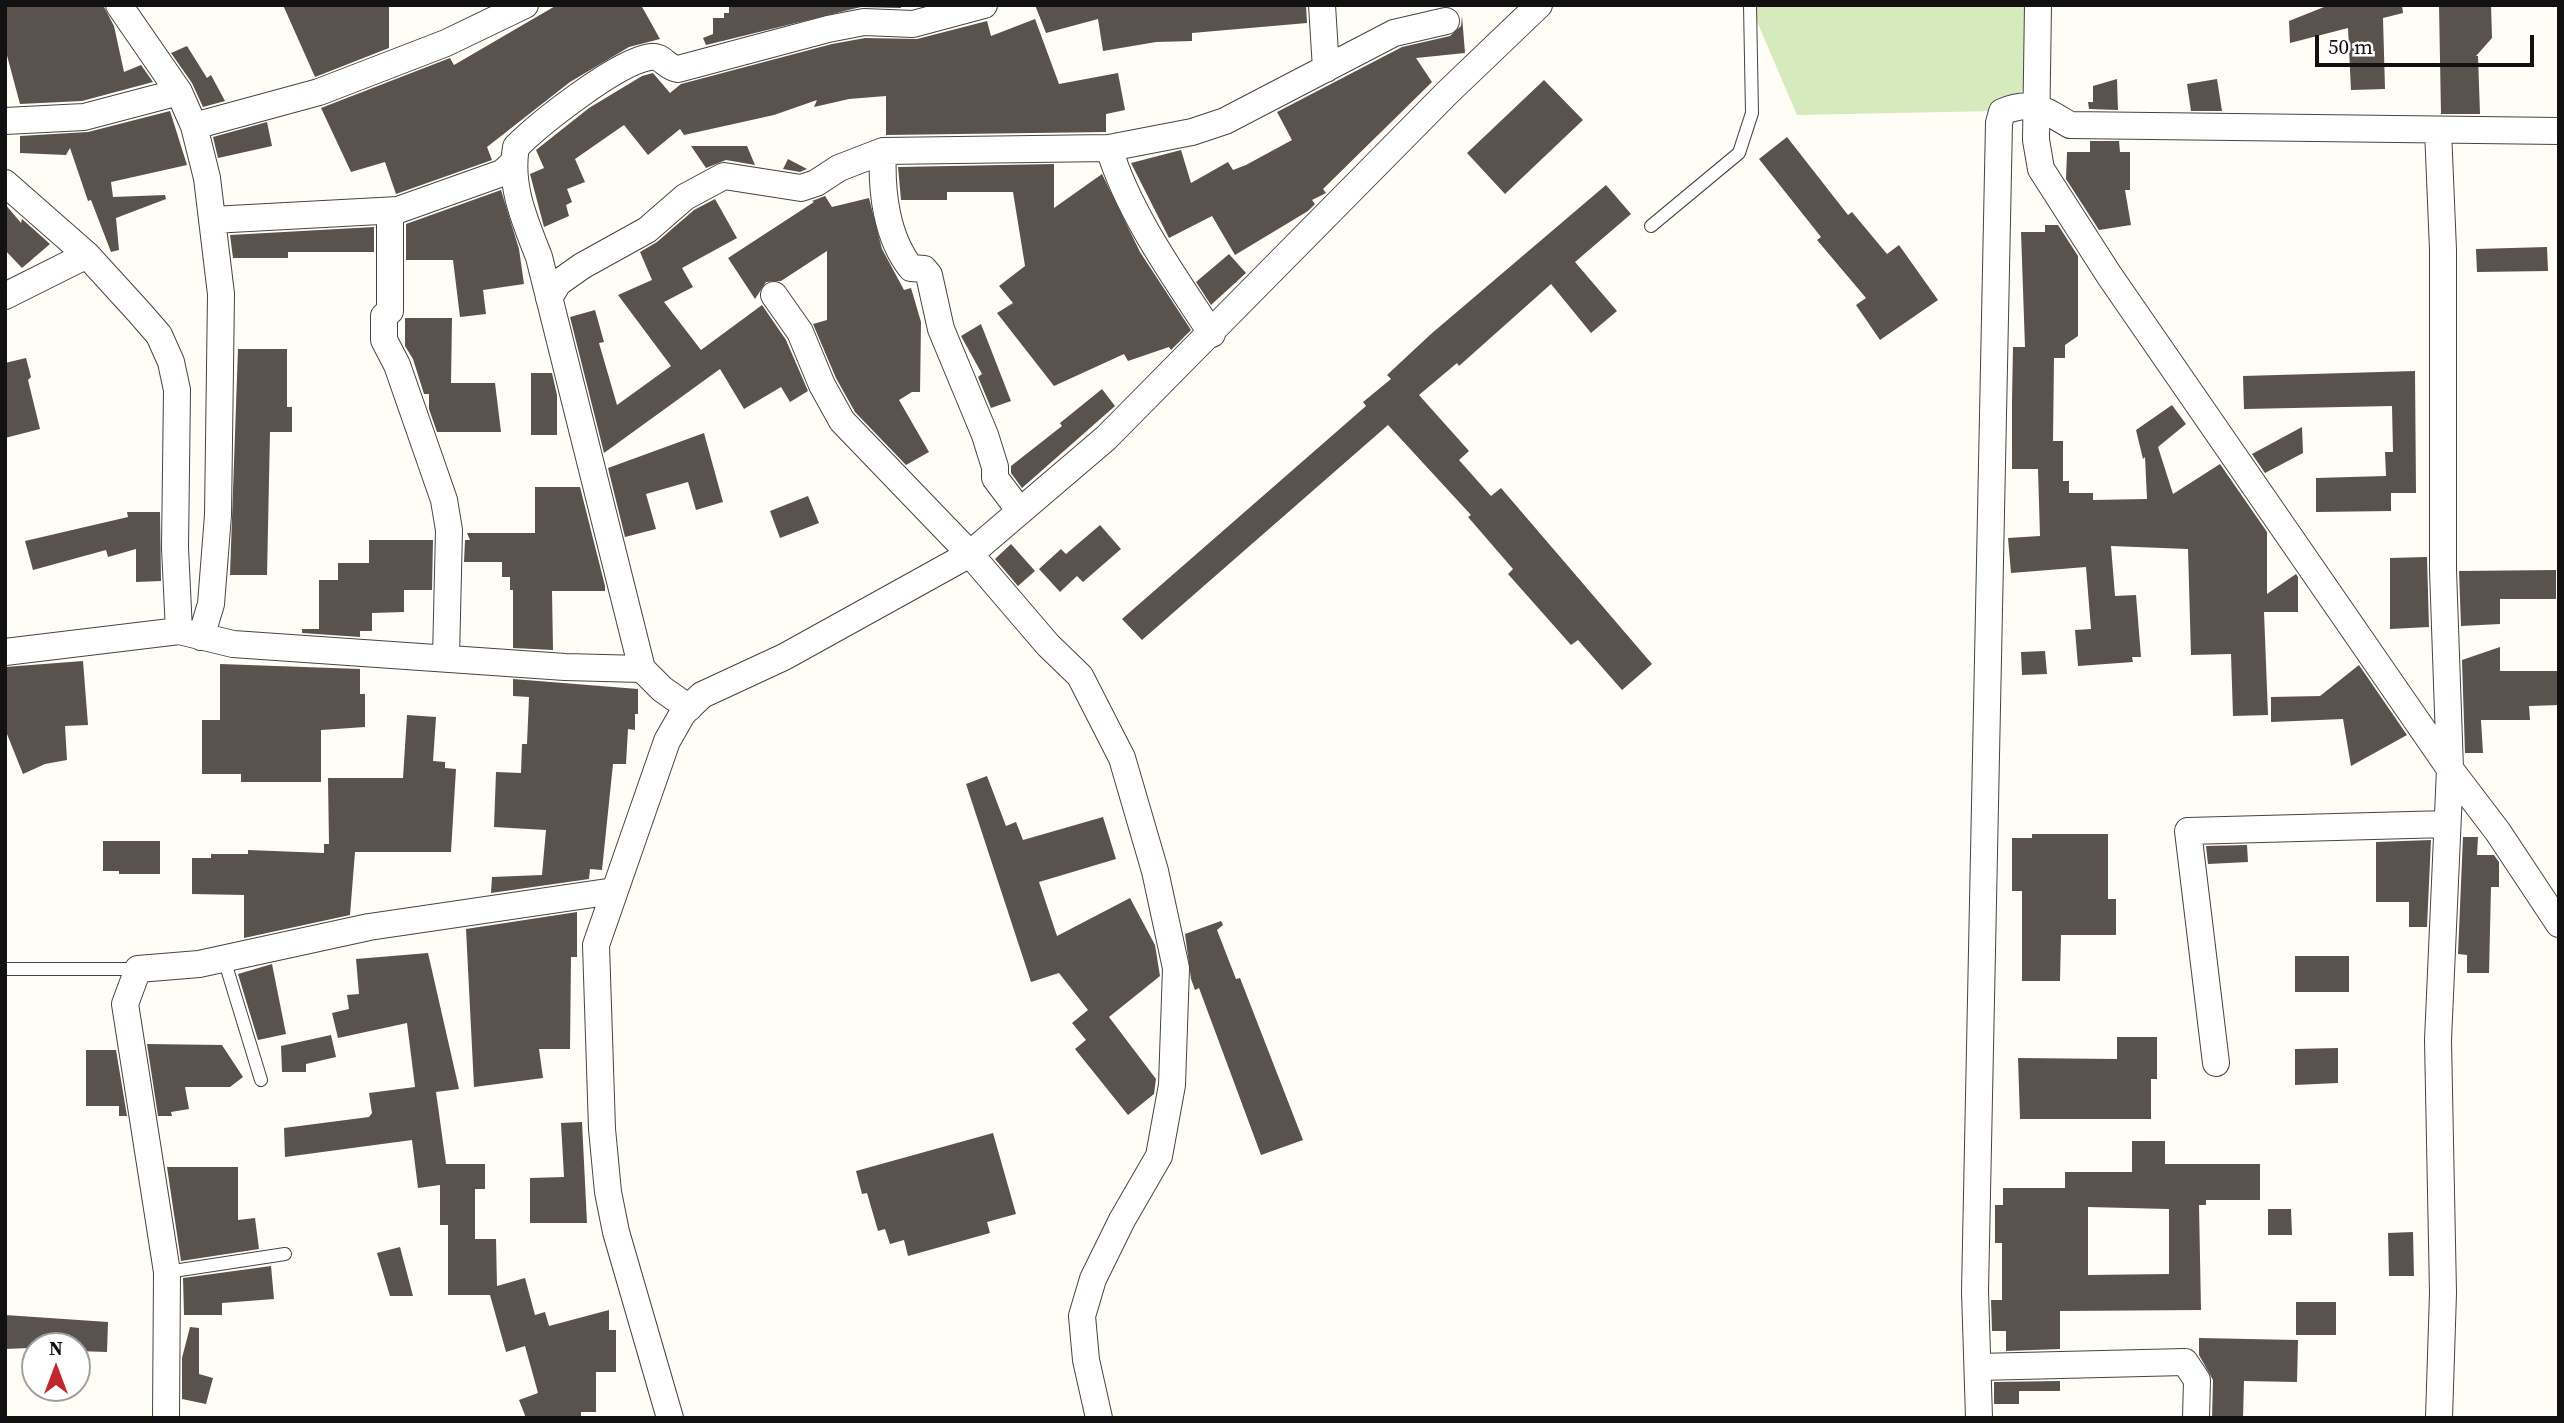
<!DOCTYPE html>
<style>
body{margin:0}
#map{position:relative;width:2564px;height:1423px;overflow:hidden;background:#fffdf5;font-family:"Source Serif 4",serif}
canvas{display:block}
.frame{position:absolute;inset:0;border:7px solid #111;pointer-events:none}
.north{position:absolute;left:21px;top:1332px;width:70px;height:70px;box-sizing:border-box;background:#fff;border:2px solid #a0a0a0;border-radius:50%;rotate:0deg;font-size:19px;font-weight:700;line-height:28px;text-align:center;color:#111}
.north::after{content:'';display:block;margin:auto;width:24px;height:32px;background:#c4262e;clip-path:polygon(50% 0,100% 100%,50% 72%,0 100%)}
.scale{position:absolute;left:2315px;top:35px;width:219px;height:32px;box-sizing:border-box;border:4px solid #111;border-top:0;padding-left:9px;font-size:21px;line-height:24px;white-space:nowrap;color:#111;-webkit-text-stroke:5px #fff;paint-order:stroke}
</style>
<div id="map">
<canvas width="2564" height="1423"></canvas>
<div class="frame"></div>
<div class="north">N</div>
<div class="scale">50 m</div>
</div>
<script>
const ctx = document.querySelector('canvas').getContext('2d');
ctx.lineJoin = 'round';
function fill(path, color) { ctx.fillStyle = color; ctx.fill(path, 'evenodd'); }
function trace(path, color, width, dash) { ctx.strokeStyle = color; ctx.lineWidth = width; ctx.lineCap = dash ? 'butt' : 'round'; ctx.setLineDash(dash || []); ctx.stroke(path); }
fill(new Path2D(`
 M1750 5H2033L2027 87 1996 111 1797 115Z`), '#d5ebbd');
fill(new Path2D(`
 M5 5H103L114 26 124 72 141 65 153 82 82 101 20 104 5 48Z
 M283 5H389V48L315 77Z
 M557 5H641L660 39 629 47 570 82 487 147 492 160 396 194 385 162 351 172 321 108 450 58 454 65Z
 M729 5H901V8L861 7 706 45 703 38 713 34V18H724V13H729Z
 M1035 5H1306L1307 23 1192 33V41L1156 42 1103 51 1098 19 1046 33Z
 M2329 5H2402L2403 13 2383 18 2385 89 2351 90 2348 28 2290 43 2289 21Z
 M2439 5H2491L2492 38 2476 56H2478L2480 114H2441Z
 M1462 16 1465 53 1416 58 1432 82 1323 189 1326 193 1312 200 1315 204 1308 211 1235 255 1212 216 1169 238 1131 163 1181 150 1191 183 1228 162 1233 170 1246 165 1292 140 1277 112 1402 47 1450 36 1461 26Z
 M1035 19 1059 84 1118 73 1125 110 1106 114V132L886 135V96L849 99 814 107 817 100 774 115 684 135 680 129 648 155 624 125 575 159 585 182 567 189 572 202 566 205 569 216 544 227 530 174 544 168 536 150 589 108 642 76 653 73 670 93 681 84 832 44 865 38 917 39 987 21 991 36Z
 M187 46 207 78 211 75 225 101 203 107 192 83 171 53Z
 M2117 79 2118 110 2089 109 2088 102H2093V86Z
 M2217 79 2222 111H2191L2187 84Z
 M1544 80 1583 120 1505 194 1467 153Z
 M170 111 187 165 111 182 113 197 165 195 166 199 116 218 119 250 111 252 91 200 88 201 70 148 66 155 20 153V136L88 132Z
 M267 122 272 146 218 158 213 137Z
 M1787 137 1848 215 1852 212 1887 254 1899 245 1938 300 1880 340 1856 305 1866 298 1817 240 1821 237 1759 159Z
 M2090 141H2119L2120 152H2130V190H2125L2131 225 2099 230 2066 179 2067 152H2090Z
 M691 146H747L755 165 726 160 706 168Z
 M788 159 807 169 800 172 783 169Z
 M1054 164V208L1102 174 1140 252 1191 330 1171 350 1169 347 1128 361 1124 354 1054 386 997 313 1013 303 999 286 1025 266 1013 192H947V200H901L898 167Z
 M1606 185 1631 214 1575 262 1617 311 1591 333 1551 284 1459 366 1457 363 1419 395 1469 451 1459 460 1491 496 1501 488 1652 664 1622 690 1578 640 1571 645 1508 574 1513 569 1468 517 1471 515 1388 425 1142 640 1122 619 1366 406 1363 402 1391 379 1387 375 1431 334Z
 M501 190 519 249 524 284 483 290 486 314 460 317 453 260H406V224Z
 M825 196 832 207 869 198 882 249 904 290 911 288 921 322 920 392H912L899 400 929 452 906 465 855 412 836 378 813 324 827 320V251L781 281 766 282 755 299 728 258 814 202 812 201Z
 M715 199 737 238 682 268 693 287 664 302 701 350 762 305 786 340 808 391 790 402 781 387 744 409 720 369 604 453 570 317 595 310 604 342 599 343 617 405 671 366 618 295 652 280 640 252 657 242 694 210Z
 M5 204 21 223 22 219 50 244 22 268 5 250Z
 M2045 225H2058L2078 256V336L2065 345V358H2054L2053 441H2063V481H2069V493H2093V500L2147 499 2145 457 2143 459 2136 430 2172 405 2186 424 2158 447 2173 494 2220 464 2267 532V594L2296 574 2298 577V612H2264L2268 715 2233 716 2231 654 2191 655 2188 549 2111 546 2115 596 2136 595 2141 657H2132L2133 662 2078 666 2075 630 2091 629 2086 567 2011 573 2008 538 2040 536 2038 469H2012V399L2013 347H2025L2021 232H2045Z
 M374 227V252H288V258H233L230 235Z
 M2547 247 2548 271 2477 272 2476 249Z
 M1229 254 1246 273 1211 305 1196 282Z
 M405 318H452L451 383H495L501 432H437L429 409V394H424L413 359 405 346Z
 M981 324 1011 401 991 408 978 377 982 374 961 336Z
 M238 349H287V407H292V432H270L267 575H230Z
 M26 358 31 377 28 380 40 429 5 438V363Z
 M2415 371 2416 493H2391V511L2316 512V478L2386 476 2385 452H2393L2392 406 2244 409 2243 376Z
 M531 373H552L557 395V435H531Z
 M1102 389 1115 406 1022 488 1011 473V466L1062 426 1060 423Z
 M2302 427 2303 453 2265 473 2252 454Z
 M704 433 723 502 696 510 688 482 646 494 656 529 625 537 608 468Z
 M535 487H580L605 586V591H552L553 650 513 648V590H510V577H502V562H464L465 540H470L467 533H535Z
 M808 496 819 523 780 538 770 511Z
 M127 512H160L161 581 136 582V549L108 557 106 550 33 570 25 541 128 517Z
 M1100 525 1121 549 1083 582 1077 576 1060 592 1039 569 1061 549 1066 554Z
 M369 540H433L432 590H404V612L372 613V631H360V637L302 633V629H319V580H338V563H369Z
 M1011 544 1035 571 1018 586 995 559Z
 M2427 557 2429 627 2390 629V558Z
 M2556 570V599H2500V624L2461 626 2459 571Z
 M2500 647V671H2559V705L2529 706 2530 720H2481L2483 753H2465L2462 660Z
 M2045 651 2047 674 2022 675 2021 652Z
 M83 661 88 725 65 726 67 760 45 764 23 774 5 729V667Z
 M220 664 360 669V694H365V727L321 730V782H241V774H202V720H220Z
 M2359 665 2407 735 2351 766 2343 719 2271 722V697L2320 696Z
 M513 679 638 689V714H635V730L628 729 626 764H613L602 870 590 869 589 879 491 893 492 877 542 875 546 830 494 827 496 772 521 773 522 744H527L529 697 513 696Z
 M407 715 436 717 433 761 445 762V768L456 769 451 852H355L350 915 244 938V895L192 894V858H211V854H248V850L324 853V844H329L328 778H403Z
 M987 776 1006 826 1016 822 1023 840 1103 817 1116 859 1039 882 1057 936 1130 898 1155 945 1160 976 1109 1017 1156 1079 1154 1094 1128 1115 1075 1049 1086 1040 1072 1023 1088 1010 1059 973 1031 982 966 784Z
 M2032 834H2108V899H2116V935H2061L2060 981H2022V891H2012V838H2032Z
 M2463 837H2478L2477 855H2494L2499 862V887H2491L2489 973H2467V955L2458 954Z
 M2431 840 2427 927H2409V902H2376V842Z
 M103 841H160V874H119V871H103Z
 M2247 845 2248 862 2208 864 2206 846Z
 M577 912V957H571L570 1049H539L543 1078 474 1087 466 929Z
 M1221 921 1223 925 1217 930 1236 979 1240 978 1303 1140 1261 1155 1199 988 1195 990 1191 979 1185 934Z
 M428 953 459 1089 436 1092 446 1164H485V1189H475V1239H496L497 1286 525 1278 535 1315 545 1312 549 1326 609 1310V1330H616V1372H596V1412H581V1418H526L519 1400 538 1393 525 1346 506 1352 490 1295H448V1225H440V1185L418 1188 412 1140 285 1157 284 1128 369 1117 372 1113 369 1093 415 1087 407 1023 338 1038 332 1013 349 1009 347 995 359 994 356 959Z
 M2295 956H2349V992H2295Z
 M272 964 286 1034 258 1040 238 974Z
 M331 1035 336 1057 306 1064V1072H282L281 1046Z
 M2117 1037H2157V1079H2151V1119H2020L2018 1058 2117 1059Z
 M147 1044 222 1045 243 1077 230 1087H185L189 1109 171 1112 172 1116H158Z
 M2338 1048V1083L2295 1085V1049Z
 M86 1050H116L127 1116H119V1106H86Z
 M582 1122 587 1223H530V1178L564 1177 561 1123Z
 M993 1133 1016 1214 987 1222 990 1233 908 1256 904 1240 890 1244 885 1229 878 1231 867 1193 862 1194 856 1171Z
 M2132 1141H2165V1164H2260V1200H2206V1205H2199L2201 1310 2060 1311V1349L2006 1351V1331H1992L1991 1300H2002V1243H1995V1205H2003V1188H2065V1172H2132ZM2088 1207 2169 1209V1274L2088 1275Z
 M167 1167H238V1220L255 1218 259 1249 181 1261Z
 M2268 1209H2291L2292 1235H2268Z
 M2413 1232 2414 1276H2389L2388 1233Z
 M400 1247 413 1296H390L377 1253Z
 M271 1266 274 1299 222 1303V1315H184L183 1278Z
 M2296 1302H2336V1335H2296Z
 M5 1315 108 1322 107 1352 77 1351V1346L5 1349Z
 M190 1327 199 1328V1374L213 1378 206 1404 182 1399V1358Z
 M2199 1338 2298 1340 2297 1382 2244 1381 2243 1418H2212L2213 1380 2199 1355Z
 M2060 1381V1391H2019V1404H1994V1382Z`), '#5a524d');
const lane = new Path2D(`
 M1651 226 1739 153 1752 113 1750 5
 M224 959 261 1080
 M5 969H138
 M167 1272 285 1254`);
const street = new Path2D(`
 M119 5 179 92 194 126 207 178 221 294 218 515 211 604 201 637
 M1322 5 1326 69
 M2038 5 2036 140 2041 169 2109 275 2450 769 2498 832 2559 924
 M5 121 84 117 179 92
 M194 126 319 92 446 43 525 5
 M2438 130 2443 250V570L2450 769 2438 1040 2443 1293 2439 1418
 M1109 148C1129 214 1174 276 1212 334
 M883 151C881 190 886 237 911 268L924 269 929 275 941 329 985 435 995 467V478L1020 511
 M5 183 87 255 139 312 159 335 171 362 177 390 175 548 179 631
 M390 211V311L384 316V340L397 365 444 500 449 530 446 658
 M212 220 398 210 502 173 513 163
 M774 295 800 332 822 385 842 421 970 554 1048 645 1080 676 1122 758 1155 871 1176 968 1172 1085 1159 1156 1122 1220 1093 1279 1082 1316 1086 1360 1099 1418
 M5 296 87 255
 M549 298 558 283 582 266 647 230 685 197 724 176 801 188 816 183 839 168 883 151 1109 148 1192 132 1225 121 1394 33 1446 21
 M5 652 179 631 233 644 565 667 642 669
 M689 708 662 689 642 669 539 257C525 221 509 186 516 147 540 123 617 62 650 57 663 55 666 68 678 69L828 29 864 22 913 24 984 5
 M2216 1063 2188 831 2447 824
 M1978 1367 2185 1362 2197 1380 2196 1418
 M166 1418 167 1272 125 1004 138 969 199 964 369 927 614 891
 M670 1418 616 1232 608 1192 602 1129 596 945 667 741 683 713 702 695 784 657 970 554 1106 438 1447 93 1539 5
 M1979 1418 1975 1291 1999 123 2002 112C2032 99 2044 110 2070 125L2559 131`);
trace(lane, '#444', 14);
trace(street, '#444', 28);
trace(lane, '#fff', 12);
trace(street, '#fff', 26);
</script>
